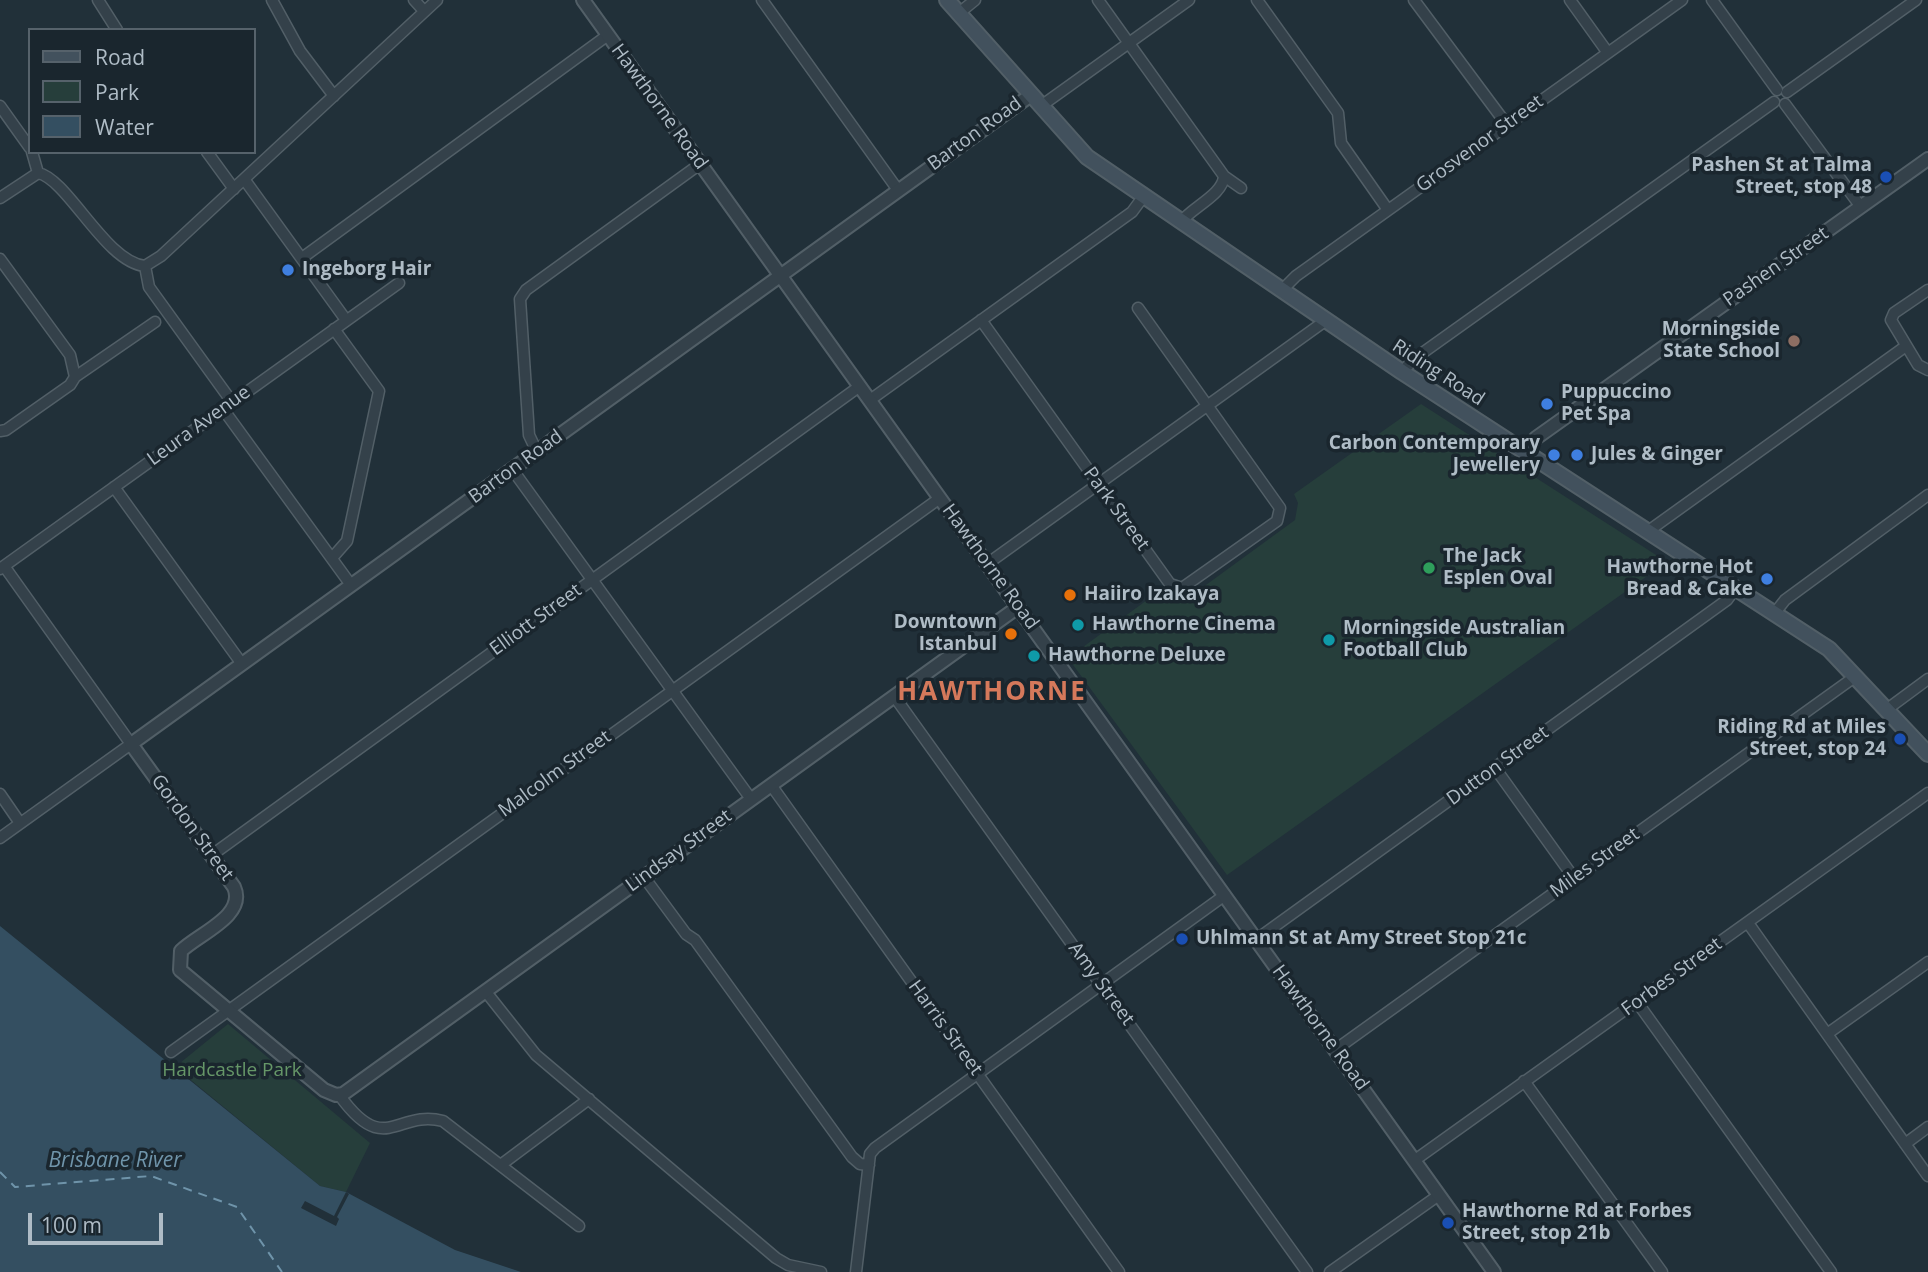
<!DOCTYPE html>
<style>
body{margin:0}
#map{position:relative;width:1928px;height:1272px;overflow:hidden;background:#213039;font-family:"Open Sans",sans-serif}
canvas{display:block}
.legend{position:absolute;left:28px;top:28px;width:228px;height:126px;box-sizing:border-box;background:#1a262e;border:2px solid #56626b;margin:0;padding:9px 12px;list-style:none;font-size:21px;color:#afbcc6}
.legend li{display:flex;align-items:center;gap:14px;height:35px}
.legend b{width:35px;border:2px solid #56626b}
.scale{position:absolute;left:28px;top:1213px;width:135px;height:32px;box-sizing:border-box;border:4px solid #afbcc6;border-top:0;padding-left:9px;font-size:21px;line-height:24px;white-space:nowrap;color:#afbcc6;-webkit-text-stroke:5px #1a262e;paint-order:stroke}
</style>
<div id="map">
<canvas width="1928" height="1272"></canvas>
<ul class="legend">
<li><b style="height:9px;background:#42515d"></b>Road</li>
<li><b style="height:19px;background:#263e3b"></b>Park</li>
<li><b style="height:19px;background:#344f61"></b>Water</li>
</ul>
<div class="scale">100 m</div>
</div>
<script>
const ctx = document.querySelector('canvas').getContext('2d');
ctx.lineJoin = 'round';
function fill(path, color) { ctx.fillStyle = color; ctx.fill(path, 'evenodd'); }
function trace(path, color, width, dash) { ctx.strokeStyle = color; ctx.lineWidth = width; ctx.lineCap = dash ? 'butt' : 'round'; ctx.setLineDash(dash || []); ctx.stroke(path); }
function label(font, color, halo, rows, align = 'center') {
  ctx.font = font + ' "Open Sans",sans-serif'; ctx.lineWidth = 7; ctx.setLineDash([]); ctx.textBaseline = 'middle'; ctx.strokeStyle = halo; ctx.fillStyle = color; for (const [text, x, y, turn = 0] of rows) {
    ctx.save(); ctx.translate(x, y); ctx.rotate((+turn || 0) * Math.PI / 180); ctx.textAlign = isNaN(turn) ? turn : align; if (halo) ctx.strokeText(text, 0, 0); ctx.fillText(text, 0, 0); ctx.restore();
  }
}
fill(new Path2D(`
 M1421 404 1667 562 1227 875 1068 658 1158 592 1171 602 1184 601 1295 520 1298 503 1294 494Z
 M228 1024 370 1143 346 1192 320 1186 175 1067Z`), '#263e3b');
fill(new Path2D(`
 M0 926 320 1186 346 1192 455 1250 521 1272H0Z`), '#344f61');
fill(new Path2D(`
 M346 1192 349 1194 337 1217 339 1219 336 1226 301 1208 305 1201 334 1216Z`), '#213039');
trace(new Path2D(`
 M0 1172 15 1187 151 1176 237 1207 282 1272`), '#6f94aa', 2, [9, 7]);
const minor = new Path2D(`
 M98 0 117 30
 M272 0 300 51 334 96
 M414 0 424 11
 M762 0 898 190
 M1098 0 1224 176C1223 195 1192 207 1181 222
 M1257 0 1338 113 1341 143 1388 210
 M1414 0 1507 125
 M1570 0 1608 53
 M1712 0 1777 90
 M959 13 975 0
 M1787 92 1916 0
 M1785 104 1861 207
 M0 106 30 148
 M1041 106 1189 0
 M32 152 38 173C68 179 105 262 145 266
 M207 152 234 189
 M1224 176 1241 188
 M244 179 346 320
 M0 198 38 173
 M302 258 608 35
 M0 259 70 355 75 377 70 385 6 430 0 431
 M145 266 161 256 437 0
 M145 266 149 287 232 402
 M1928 290 1894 313 1891 320 1918 365 1928 370
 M1281 291 1296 276 1682 0
 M981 320 1170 584 1182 588 1277 521 1280 508 1138 308
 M1402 372 1414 359 1774 102
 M75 377 155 322
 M870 400 1132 212 1143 197
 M223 409 351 585
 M537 452 529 435 520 299 526 290 700 164
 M512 469 751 799
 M114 487 242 664
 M1647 532 1906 346
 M332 558 347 541 379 391 334 329
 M987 564 1325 321
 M0 569 399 283
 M1774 614 1785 600 1928 495
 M894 696 1307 1272
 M1886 710 1928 679
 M1495 768 1574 878
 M771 785 1119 1272
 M0 794 20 823
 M0 838 131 744 4 566
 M212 855 860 386
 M644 877 686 934 695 940 852 1157 860 1164 869 1165
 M1748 923 1928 1176
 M1257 939 1727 600 1735 589
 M486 992 536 1055 776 1258 788 1265 821 1272
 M1637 1002 1831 1272
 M1827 1034 1928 962
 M1335 1050 1856 676
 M171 1052 940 498
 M1524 1081 1662 1272
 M340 1096C385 1158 397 1109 443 1121L579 1226
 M1905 1144 1928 1127
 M1415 1160 1928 793
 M502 1164 589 1099
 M856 1272 870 1154 875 1148 1225 895
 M1330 1272 1439 1195`);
const tertiary = new Path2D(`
 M583 0 1494 1272
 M1526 453 1536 438 1928 159
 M1018 607 343 1094 336 1095 324 1090 180 970 181 951C198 934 247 916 234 887L131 744 1031 95`);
const secondary = new Path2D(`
 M947 0 1087 157 1402 372 1829 649 1928 754`);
trace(minor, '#525f67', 13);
trace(tertiary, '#525f67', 16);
trace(secondary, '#525f67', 18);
trace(minor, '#34414a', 10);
trace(tertiary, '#34414a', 12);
trace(secondary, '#42515d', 14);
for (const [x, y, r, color] of [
 [1886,177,7,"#1a4fb4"],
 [288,270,7,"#3f7fe0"],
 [1794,341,7,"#8d6e63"],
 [1547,404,7,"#3f7fe0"],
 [1554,455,7,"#3f7fe0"],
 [1577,455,7,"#3f7fe0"],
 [1429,568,7,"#2e9e5b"],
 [1767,579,7,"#3f7fe0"],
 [1070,595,7,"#e8710a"],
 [1078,625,7,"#0f9aa8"],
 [1011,634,7,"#e8710a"],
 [1329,640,7,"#0f9aa8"],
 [1034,656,7,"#0f9aa8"],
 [1900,739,7,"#1a4fb4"],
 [1182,939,7,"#1a4fb4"],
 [1448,1223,7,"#1a4fb4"]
]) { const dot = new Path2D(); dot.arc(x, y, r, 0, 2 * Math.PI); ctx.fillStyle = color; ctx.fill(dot); trace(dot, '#1a262e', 2.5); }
label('19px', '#afbcc6', '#1a262e', [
 ["Hawthorne Road",659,107,54],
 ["Barton Road",975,134,-36],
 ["Grosvenor Street",1480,144,-36],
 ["Pashen Street",1776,267,-35],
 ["Riding Road",1438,373,33],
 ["Leura Avenue",199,426,-36],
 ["Barton Road",516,467,-36],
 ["Park Street",1116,509,54],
 ["Hawthorne Road",990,567,54],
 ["Elliott Street",536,620,-36],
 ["Dutton Street",1498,766,-36],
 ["Malcolm Street",555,774,-36],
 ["Gordon Street",192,828,54],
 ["Lindsay Street",679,851,-36],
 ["Miles Street",1595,863,-36],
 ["Forbes Street",1672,977,-36],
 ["Amy Street",1101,984,54],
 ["Harris Street",945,1028,54],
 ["Hawthorne Road",1320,1028,54]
]);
label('bold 19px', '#afbcc6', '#1a262e', [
 ["Pashen St at Talma",1872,166,"right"],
 ["Street, stop 48",1872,188,"right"],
 ["Ingeborg Hair",302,270],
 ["Morningside",1780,330,"right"],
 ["State School",1780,352,"right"],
 ["Puppuccino",1561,393],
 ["Pet Spa",1561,415],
 ["Carbon Contemporary",1540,444,"right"],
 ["Jewellery",1540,466,"right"],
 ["Jules & Ginger",1591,455],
 ["The Jack",1443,557],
 ["Esplen Oval",1443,579],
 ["Hawthorne Hot",1753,568,"right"],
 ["Bread & Cake",1753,590,"right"],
 ["Haiiro Izakaya",1084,595],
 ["Downtown",997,623,"right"],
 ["Istanbul",997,645,"right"],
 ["Hawthorne Cinema",1092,625],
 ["Morningside Australian",1343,629],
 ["Football Club",1343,651],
 ["Hawthorne Deluxe",1048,656],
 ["Riding Rd at Miles",1886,728,"right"],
 ["Street, stop 24",1886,750,"right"],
 ["Uhlmann St at Amy Street Stop 21c",1196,939],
 ["Hawthorne Rd at Forbes",1462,1212],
 ["Street, stop 21b",1462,1234]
], 'left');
label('19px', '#669768', '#1a262e', [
 ["Hardcastle Park",232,1071]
]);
label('italic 21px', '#6f94aa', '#1a262e', [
 ["Brisbane River",115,1161]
]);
ctx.letterSpacing = '2px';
label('bold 26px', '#d5795b', '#1a262e', [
 ["HAWTHORNE",992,693]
]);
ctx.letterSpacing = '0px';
</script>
